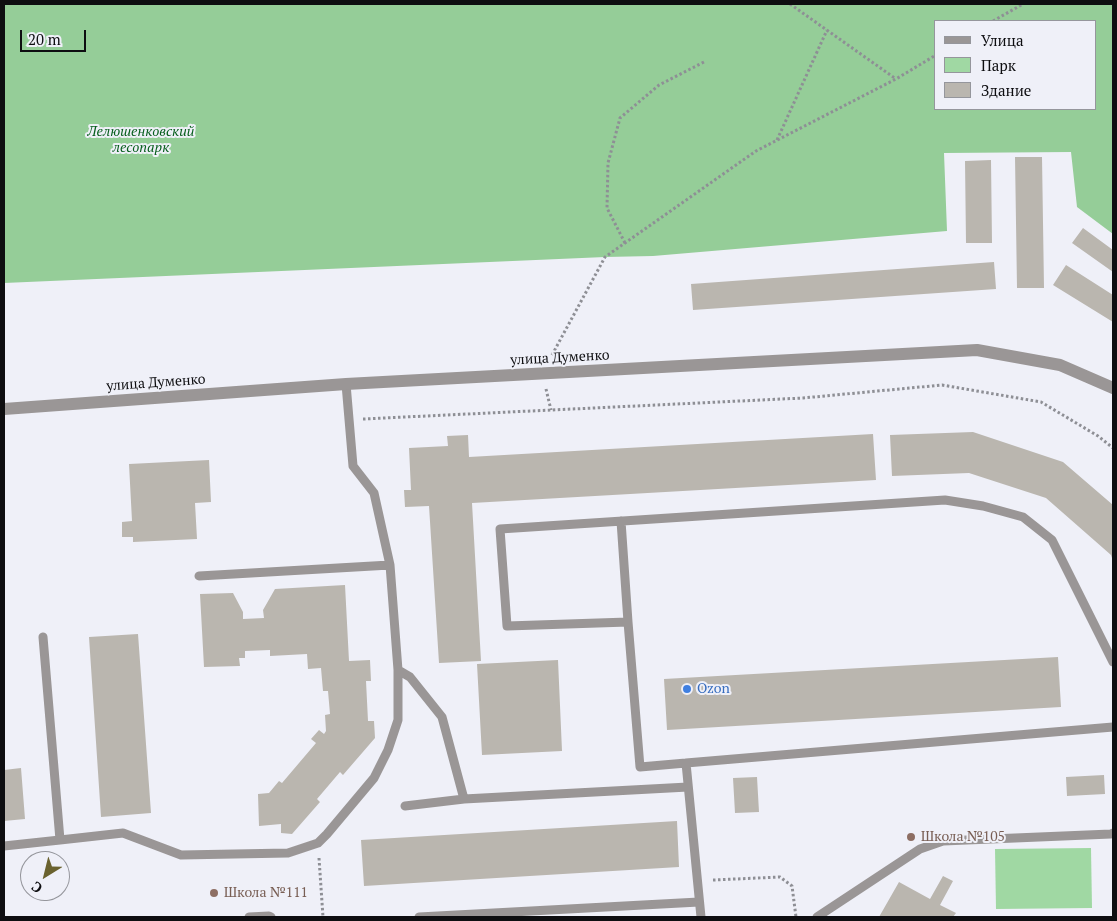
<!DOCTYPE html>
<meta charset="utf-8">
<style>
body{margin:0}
#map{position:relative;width:1117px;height:921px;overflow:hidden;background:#eff0f8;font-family:"PT Serif",serif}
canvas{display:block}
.frame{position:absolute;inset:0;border:5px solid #0e0e11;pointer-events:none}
.legend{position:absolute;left:934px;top:20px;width:162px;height:90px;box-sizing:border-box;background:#eff0f8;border:1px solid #95969c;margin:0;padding:6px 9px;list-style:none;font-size:15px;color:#0e0e11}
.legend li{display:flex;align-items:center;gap:10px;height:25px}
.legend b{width:25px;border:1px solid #95969c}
.north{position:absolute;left:20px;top:851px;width:50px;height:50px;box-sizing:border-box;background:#eff0f8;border:1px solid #95969c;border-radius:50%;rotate:216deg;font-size:14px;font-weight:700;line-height:20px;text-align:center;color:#0e0e11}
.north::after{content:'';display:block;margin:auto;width:18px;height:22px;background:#6a622f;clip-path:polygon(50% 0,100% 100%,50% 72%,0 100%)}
.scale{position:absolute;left:20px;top:30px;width:66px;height:22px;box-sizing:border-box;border:2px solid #0e0e11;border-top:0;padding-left:6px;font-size:15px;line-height:18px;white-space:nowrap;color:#0e0e11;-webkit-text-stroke:4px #eff0f8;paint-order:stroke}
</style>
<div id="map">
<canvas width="1117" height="921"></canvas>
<div class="frame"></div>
<ul class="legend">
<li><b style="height:6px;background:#9a9696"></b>Улица</li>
<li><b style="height:14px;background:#a0d8a3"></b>Парк</li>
<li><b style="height:14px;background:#bab6af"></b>Здание</li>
</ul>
<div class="north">С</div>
<div class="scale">20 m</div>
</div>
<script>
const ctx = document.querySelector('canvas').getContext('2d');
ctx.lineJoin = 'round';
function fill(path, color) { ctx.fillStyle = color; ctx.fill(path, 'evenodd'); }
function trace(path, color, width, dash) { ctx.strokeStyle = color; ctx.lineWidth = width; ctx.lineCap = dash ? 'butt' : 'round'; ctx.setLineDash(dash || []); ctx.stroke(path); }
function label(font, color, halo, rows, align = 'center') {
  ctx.font = font + ' "PT Serif",serif'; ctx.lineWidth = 4; ctx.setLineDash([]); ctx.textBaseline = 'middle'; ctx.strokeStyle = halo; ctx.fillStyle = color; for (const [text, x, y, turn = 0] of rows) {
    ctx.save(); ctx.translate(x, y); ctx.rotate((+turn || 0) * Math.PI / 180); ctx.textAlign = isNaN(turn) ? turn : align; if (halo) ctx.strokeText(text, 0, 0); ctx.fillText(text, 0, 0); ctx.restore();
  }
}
fill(new Path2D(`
 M1091 848 1092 908 996 909 995 849Z`), '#a0d8a3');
fill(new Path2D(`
 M4 4H1113V234L1077 207 1071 152 944 153 947 231 653 256 605 257 4 283ZM936 21H1096V109H936Z`), '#95cd98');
fill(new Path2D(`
 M1015 157H1042L1044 288H1017Z
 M991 160 992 243H966L965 161Z
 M1083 228 1113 250V272L1072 243Z
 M994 262 996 289 693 310 691 284Z
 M1066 265 1113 295V322L1053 285Z
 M973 432 1063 462 1113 505V561L1111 555 1046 498 969 473 892 476 890 435Z
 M873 434 876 480 472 503 481 661 439 663 429 506 405 507 404 490H411L409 448 448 446 447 436 468 435 469 457Z
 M209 460 211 502 195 503 197 539 133 542V537H122V522L132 521 129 464Z
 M345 585 349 661 370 660 371 681H366L368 721H374L375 738 343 775 340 772 317 799 320 802 292 834 281 833V824L259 826 258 794 269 793 279 781 282 783 316 743 311 739 319 730 324 734 326 731 325 715 330 714 328 691H323L321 668 308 669 307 654 270 656V650L245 651V658H239L240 666 204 667 200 594 233 593 243 612V619L264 618 263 610 275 589Z
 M138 634 151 813 101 817 89 637Z
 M1058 657 1061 707 667 730 664 679Z
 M558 660 562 751 482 755 477 664Z
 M21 768 25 819 4 821V770Z
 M1104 775 1105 794 1067 796 1066 777Z
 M757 777 759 812 735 813 733 778Z
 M677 821 679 867 364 886 361 840Z
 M943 876 953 881 940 905 956 913 953 917H879L899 882 930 899Z`), '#bab6af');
trace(new Path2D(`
 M790 4 896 79
 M993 21 1023 4
 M777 140 827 30
 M625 243 607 208 608 163 620 118 659 85 704 62
 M552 355 605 257 756 151 896 79 936 55
 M546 389 551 410
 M363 419 803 398 942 385 1041 402 1098 436 1113 448
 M319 858 323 917
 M713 880 780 877 792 886 796 917`), '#8e8f95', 3, [2.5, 2.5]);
trace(new Path2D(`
 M346 384 353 466 374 493 390 565 398 670 410 677 442 717 464 799
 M621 521 628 622 640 767 686 763
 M199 576 390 565
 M628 622 507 626 500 529 945 500 983 506 1023 517 1052 540 1113 662
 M405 806 464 799 688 787
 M60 840 123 833 181 855 288 853 318 843 327 834 374 778 388 750 398 720V670
 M4 846 60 840 43 637
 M249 917 269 916 271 917
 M419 917 699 902
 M701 917 686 763 1113 727
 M817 917 920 849 943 841 1111 834 1113 833`), '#9a9696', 9);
trace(new Path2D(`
 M4 409 346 384 977 350 1060 365 1113 388`), '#9a9696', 12);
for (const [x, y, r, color] of [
 [687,689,5,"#3f7fe0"],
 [911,837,5,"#8d6e63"],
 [214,893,5,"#8d6e63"]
]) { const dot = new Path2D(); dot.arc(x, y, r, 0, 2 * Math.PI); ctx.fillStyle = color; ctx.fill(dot); trace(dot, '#eff0f8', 2); }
label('italic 14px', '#065e1c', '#eff0f8', [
 ["Лелюшенковский",141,132],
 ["лесопарк",141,148]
]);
label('14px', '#0e0e11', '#eff0f8', [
 ["улица Думенко",560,358,-3],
 ["улица Думенко",156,383,-4]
]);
label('14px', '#366cbe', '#eff0f8', [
 ["Ozon",697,689]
], 'left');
label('14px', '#785e54', '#eff0f8', [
 ["Школа №105",921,837],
 ["Школа №111",224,893]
], 'left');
</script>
